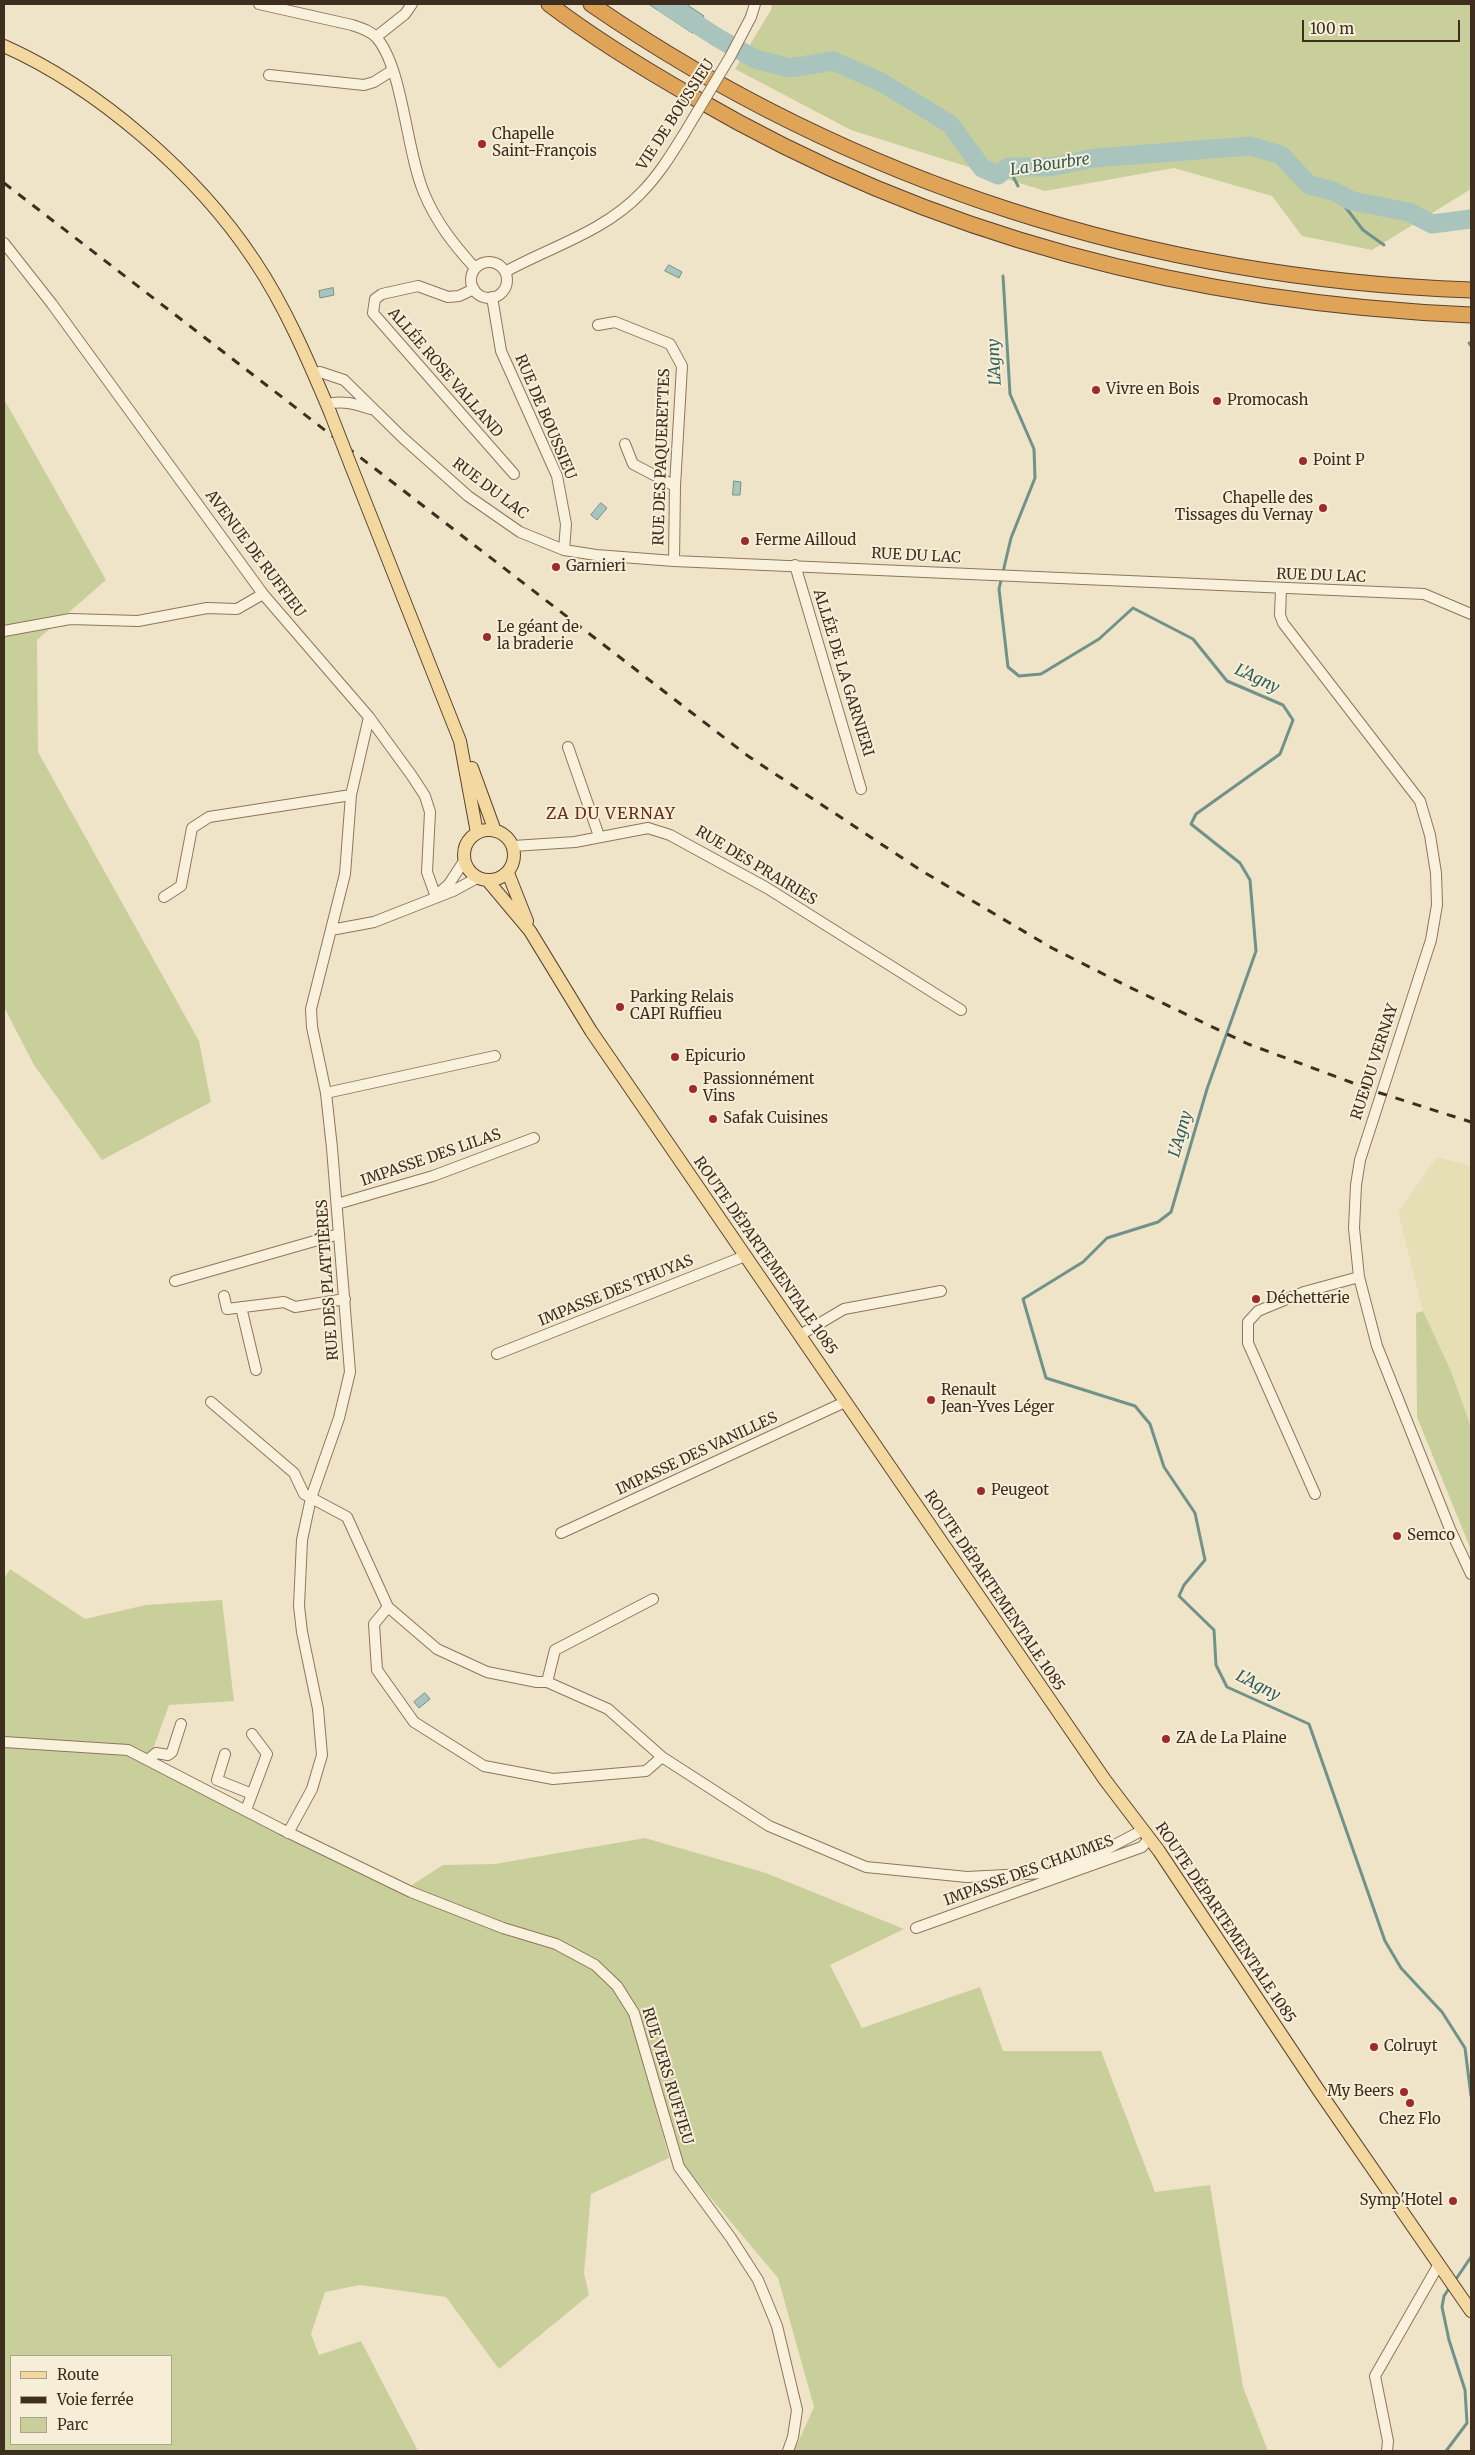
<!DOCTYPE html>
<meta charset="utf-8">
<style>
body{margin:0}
#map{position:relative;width:1475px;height:2455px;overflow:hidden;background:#f0e4c8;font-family:Merriweather,serif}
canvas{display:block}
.frame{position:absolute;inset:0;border:5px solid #3d2e20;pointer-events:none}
.legend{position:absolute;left:10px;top:2355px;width:162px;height:90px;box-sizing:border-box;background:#f7eed8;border:1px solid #ada18e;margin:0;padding:6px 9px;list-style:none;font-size:15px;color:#3d2e20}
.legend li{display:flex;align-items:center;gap:10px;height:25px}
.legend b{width:25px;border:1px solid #ada18e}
.scale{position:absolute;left:1302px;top:20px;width:158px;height:22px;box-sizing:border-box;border:2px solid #3d2e20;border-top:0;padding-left:6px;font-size:15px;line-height:18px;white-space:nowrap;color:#3d2e20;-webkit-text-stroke:4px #f7eed8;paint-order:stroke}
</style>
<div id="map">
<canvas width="1475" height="2455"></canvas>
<div class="frame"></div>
<ul class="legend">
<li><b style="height:6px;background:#f3d9a0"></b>Route</li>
<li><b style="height:6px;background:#3d2e20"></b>Voie ferrée</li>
<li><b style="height:14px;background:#c9cf9b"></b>Parc</li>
</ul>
<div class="scale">100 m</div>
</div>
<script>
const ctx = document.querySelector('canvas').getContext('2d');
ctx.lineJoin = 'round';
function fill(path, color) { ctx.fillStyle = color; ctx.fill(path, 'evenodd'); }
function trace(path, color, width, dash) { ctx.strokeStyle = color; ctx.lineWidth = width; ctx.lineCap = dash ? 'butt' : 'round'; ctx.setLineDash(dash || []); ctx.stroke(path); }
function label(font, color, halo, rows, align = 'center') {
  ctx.font = font + ' Merriweather,serif'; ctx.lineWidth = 4; ctx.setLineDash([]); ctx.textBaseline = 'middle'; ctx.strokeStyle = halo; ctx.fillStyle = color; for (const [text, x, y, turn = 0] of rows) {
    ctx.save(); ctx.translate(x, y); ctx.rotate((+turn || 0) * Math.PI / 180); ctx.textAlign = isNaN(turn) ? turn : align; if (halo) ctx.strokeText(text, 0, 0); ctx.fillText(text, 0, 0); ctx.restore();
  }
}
fill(new Path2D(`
 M1437 1157 1471 1166V1427L1451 1371 1423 1311 1398 1212Z`), '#e6deb5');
fill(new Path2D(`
 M772 4H1471V189L1372 250 1302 236 1272 196 1174 168 1045 191 851 130 735 69 771 10Z
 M4 399 106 580 37 640 38 752 199 1041 211 1102 102 1160 34 1065 4 1007Z
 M1423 1311 1451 1371 1471 1427V1550L1417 1417 1416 1313Z
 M10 1569 85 1619 146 1605 222 1600 234 1701 169 1705 151 1755 145 1758 404 1890 443 1865 495 1864 645 1838 766 1873 904 1929 830 1965 862 2028 980 1987 1003 2051H1101L1155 2192 1210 2185 1243 2387 1268 2451H794L814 2407 778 2278 683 2165 646 2070 669 2158 591 2194 584 2273 589 2295 499 2369 446 2297 360 2285 325 2292 311 2334 319 2355 361 2341 418 2451H4V1579ZM11 2356H171V2444H11Z`), '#c9cf9b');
const water = new Path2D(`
 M649 4H686L704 16 693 33Z
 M669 265 682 272 679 278 665 271Z
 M333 288 334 295 320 298 319 291Z
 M734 481 741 482 740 495H733Z
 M601 503 607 508 597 520 591 515Z
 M425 1693 430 1699 419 1708 414 1702Z`);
fill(water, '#a9c4bc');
trace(water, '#6f938a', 1);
trace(new Path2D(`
 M1008 167 1018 186
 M1333 191 1363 230 1384 245
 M1003 276 1010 394 1034 449 1035 478 1011 538 999 589 1008 667 1019 676 1041 674 1099 639 1133 608 1193 639 1227 681 1283 705 1293 720 1280 754 1196 814 1191 824 1240 863 1250 880 1256 951 1207 1089 1171 1212 1158 1222 1107 1238 1083 1262 1023 1299 1046 1378 1135 1406 1150 1424 1164 1467 1195 1513 1205 1560 1184 1585 1179 1596 1214 1630 1216 1665 1227 1687 1309 1724 1385 1941 1401 1968 1442 2012 1465 2048 1471 2096
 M1469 343 1471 346
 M1454 2282 1471 2257
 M1446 2451 1467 2423 1465 2390 1449 2340 1442 2307 1444 2296 1450 2287`), '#6f938a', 3);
trace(new Path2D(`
 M665 4 718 38 755 59 790 68 833 61 881 82 950 124 982 168 998 175 1008 167H1050L1095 158 1250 146 1281 155 1309 185 1333 191 1352 201 1409 212 1432 224 1471 219`), '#a9c4bc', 19);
const minor = new Path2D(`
 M259 4 352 25C361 28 369 30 376 37 403 67 406 151 424 193 436 222 454 245 475 268
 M751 17 755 4
 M376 37 405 14 412 4
 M269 75 364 85 374 82 393 70
 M4 243 52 304 263 594 369 717 412 776 425 796 430 812 427 872 436 897
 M471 280a18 18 0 1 1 36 0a18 18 0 1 1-36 0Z
 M505 272C550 247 604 232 641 193 658 176 671 155 684 134
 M474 289 459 296 448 297 418 286 382 294 375 299 373 313 514 474
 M492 297 501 351 557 476 566 524 564 550
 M598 325 615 322 670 344 682 366 675 486 674 561
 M313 373 320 372 344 380 403 438 468 496 520 532 564 550 596 555 674 561 1424 594 1471 614
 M327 404C343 400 355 404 371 409
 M625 444 633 464 675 486
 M795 565 861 789
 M1281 589 1280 615 1283 623 1420 801 1430 835 1436 873 1437 905 1431 940 1360 1160 1356 1185 1354 1228 1359 1277 1377 1346 1450 1529 1471 1574
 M4 631 70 619 138 621 207 608 237 609 263 594
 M568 747 599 836
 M513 846 575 842 648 828 670 835 767 888 961 1010
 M438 894 449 884 464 861
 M164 897 181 886 192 828 209 817 351 795
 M331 930 374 922 453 891 477 878
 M326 1093 495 1056
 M337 1204 433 1176 534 1138
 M175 1281 339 1234
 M224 1296 227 1309 284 1302 295 1307 345 1299
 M241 1307 256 1370
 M800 1335 844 1309 941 1291
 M497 1354 745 1256
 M211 1402 294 1473 304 1494 347 1517 388 1607 437 1649 487 1672 537 1682H547L608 1709 662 1757 769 1826 866 1867 967 1877 1044 1873 1103 1851 1143 1830
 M1315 1494 1248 1343V1322L1258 1311 1304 1292 1359 1277
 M561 1533 845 1402
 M388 1607 374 1624 377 1670 414 1722 484 1766 553 1779 646 1771 662 1757
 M547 1682 555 1650 653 1599
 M4 1742 128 1750 281 1829 411 1892 503 1928 556 1944 595 1965 617 1986 634 2013 679 2167 731 2238 758 2280 777 2326 797 2410 793 2437 788 2451
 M225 1754 217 1780 252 1794
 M149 1759 156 1753 168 1755 172 1752 181 1724
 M246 1810 267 1754 252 1734
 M288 1833 312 1789 322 1755 318 1709 302 1632 299 1606 302 1540 311 1498 339 1418 350 1372 332 1148 326 1093 312 1027 311 1009 345 874 351 795 369 717
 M916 1928 1142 1847 1149 1839
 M1387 2451 1388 2441 1375 2376 1439 2264`);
const major = new Path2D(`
 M4 46C98 88 197 174 254 260 285 306 308 360 330 412
 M351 466 460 741 477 833
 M472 768 495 831
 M464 855a25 25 0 1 1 50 0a25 25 0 1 1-50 0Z
 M508 873 527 921
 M488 881 530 931 591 1031 1105 1780 1159 1851 1319 2091 1471 2311`);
const highway = new Path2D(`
 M549 4C595 39 644 69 695 98 935 238 1194 303 1471 315
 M591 4C853 184 1153 279 1471 290`);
trace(minor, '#8d765c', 12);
trace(major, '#5b4430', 14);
trace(highway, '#5b4430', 17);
trace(minor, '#faf1dc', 10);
trace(major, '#f3d9a0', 12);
trace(highway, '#e0a458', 15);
trace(new Path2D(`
 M4 183 748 756 922 871 1052 948 1127 986 1248 1044 1380 1093 1471 1122`), '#3d2e20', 3, [9, 9]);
const minorBridge = new Path2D(`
 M684 134 730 57 751 17`);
const majorBridge = new Path2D(`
 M330 412 351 466`);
trace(minorBridge, '#8d765c', 12, []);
trace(majorBridge, '#5b4430', 14, []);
trace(minorBridge, '#faf1dc', 10);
trace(majorBridge, '#f3d9a0', 12);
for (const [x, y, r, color] of [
 [482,144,5,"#9e2a2b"],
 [1096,390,5,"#9e2a2b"],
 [1217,401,5,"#9e2a2b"],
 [1303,461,5,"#9e2a2b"],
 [1323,508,5,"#9e2a2b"],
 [745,541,5,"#9e2a2b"],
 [556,567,5,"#9e2a2b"],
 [487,637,5,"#9e2a2b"],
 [620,1007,5,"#9e2a2b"],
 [675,1057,5,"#9e2a2b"],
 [693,1089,5,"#9e2a2b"],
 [713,1119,5,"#9e2a2b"],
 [1256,1299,5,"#9e2a2b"],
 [931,1400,5,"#9e2a2b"],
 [981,1491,5,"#9e2a2b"],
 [1397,1536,5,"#9e2a2b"],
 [1166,1739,5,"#9e2a2b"],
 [1374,2047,5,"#9e2a2b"],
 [1404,2092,5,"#9e2a2b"],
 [1410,2103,5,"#9e2a2b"],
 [1453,2201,5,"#9e2a2b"]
]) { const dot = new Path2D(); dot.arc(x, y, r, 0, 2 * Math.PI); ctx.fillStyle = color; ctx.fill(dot); trace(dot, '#f7eed8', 2); }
label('15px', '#3d2e20', '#f7eed8', [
 ["VIE DE BOUSSIEU",676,115,-57],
 ["ALLÉE ROSE VALLAND",445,373,49],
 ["RUE DE BOUSSIEU",545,417,67],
 ["RUE DES PAQUERETTES",662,457,-88],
 ["RUE DU LAC",490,489,37],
 ["AVENUE DE RUFFIEU",255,554,53],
 ["RUE DU LAC",916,556,3],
 ["RUE DU LAC",1321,576,2],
 ["ALLÉE DE LA GARNIERI",843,673,73],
 ["RUE DES PRAIRIES",756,866,31],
 ["RUE DU VERNAY",1375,1062,-72],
 ["IMPASSE DES LILAS",431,1158,-19],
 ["ROUTE DÉPARTEMENTALE 1085",765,1256,55],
 ["RUE DES PLATTIÈRES",328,1280,-94],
 ["IMPASSE DES THUYAS",616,1291,-22],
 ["IMPASSE DES VANILLES",697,1454,-25],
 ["ROUTE DÉPARTEMENTALE 1085",994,1591,56],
 ["IMPASSE DES CHAUMES",1029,1871,-20],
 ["ROUTE DÉPARTEMENTALE 1085",1225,1923,56],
 ["RUE VERS RUFFIEU",667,2076,73]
]);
label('15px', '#3d2e20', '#f7eed8', [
 ["Chapelle",492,135],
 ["Saint-François",492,152],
 ["Vivre en Bois",1106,390],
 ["Promocash",1227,401],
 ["Point P",1313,461],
 ["Chapelle des",1313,499,"right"],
 ["Tissages du Vernay",1313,516,"right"],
 ["Ferme Ailloud",755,541],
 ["Garnieri",566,567],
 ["Le géant de",497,628],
 ["la braderie",497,645],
 ["Parking Relais",630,998],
 ["CAPI Ruffieu",630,1015],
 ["Epicurio",685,1057],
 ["Passionnément",703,1080],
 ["Vins",703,1097],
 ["Safak Cuisines",723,1119],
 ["Déchetterie",1266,1299],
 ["Renault",941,1391],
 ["Jean-Yves Léger",941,1408],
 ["Peugeot",991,1491],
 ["Semco",1407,1536],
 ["ZA de La Plaine",1176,1739],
 ["Colruyt",1384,2047],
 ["My Beers",1394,2092,"right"],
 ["Chez Flo",1410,2120,"center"],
 ["Symp'Hotel",1443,2201,"right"]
], 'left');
label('italic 16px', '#2f5d5a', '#f7eed8', [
 ["La Bourbre",1050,165,-8],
 ["L'Agny",995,362,-93],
 ["L'Agny",1257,679,25],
 ["L'Agny",1181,1134,-74],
 ["L'Agny",1258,1686,27]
]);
ctx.letterSpacing = '1px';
label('16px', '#6b2e1e', '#f7eed8', [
 ["ZA DU VERNAY",611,814]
]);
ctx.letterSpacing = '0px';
</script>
